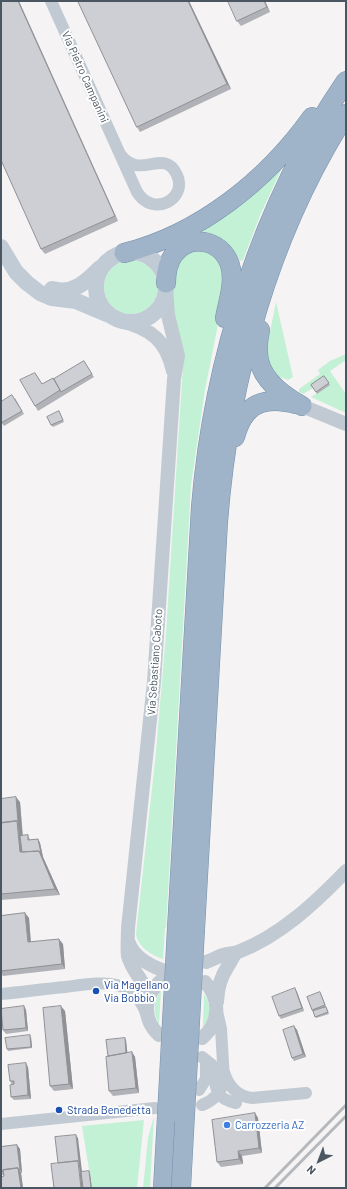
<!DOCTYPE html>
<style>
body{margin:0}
#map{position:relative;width:347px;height:1189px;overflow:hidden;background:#f5f3f3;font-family:Barlow,sans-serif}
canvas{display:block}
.frame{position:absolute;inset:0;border:2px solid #4a5661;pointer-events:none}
.north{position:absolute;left:299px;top:1141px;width:40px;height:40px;-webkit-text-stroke:3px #fff;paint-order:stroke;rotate:222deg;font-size:11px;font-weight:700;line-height:16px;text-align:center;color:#4a5661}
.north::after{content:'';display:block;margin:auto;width:14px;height:18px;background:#4a5661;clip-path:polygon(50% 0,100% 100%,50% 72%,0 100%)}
</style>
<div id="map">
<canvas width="347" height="1189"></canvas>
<div class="frame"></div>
<div class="north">N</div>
</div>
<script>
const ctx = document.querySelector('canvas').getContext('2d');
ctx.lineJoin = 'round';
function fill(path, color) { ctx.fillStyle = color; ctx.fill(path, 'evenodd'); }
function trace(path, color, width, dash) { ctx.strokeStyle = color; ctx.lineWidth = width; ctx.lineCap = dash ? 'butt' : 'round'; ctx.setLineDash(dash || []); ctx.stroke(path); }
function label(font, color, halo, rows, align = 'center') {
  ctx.font = font + ' Barlow,sans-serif'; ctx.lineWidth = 4; ctx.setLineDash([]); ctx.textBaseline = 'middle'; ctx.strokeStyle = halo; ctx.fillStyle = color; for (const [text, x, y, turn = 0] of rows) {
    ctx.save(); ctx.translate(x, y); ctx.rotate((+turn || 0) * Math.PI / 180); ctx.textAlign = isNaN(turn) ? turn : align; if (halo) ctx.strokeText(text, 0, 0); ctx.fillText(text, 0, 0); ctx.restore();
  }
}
fill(new Path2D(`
 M282 166V168L261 213 243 260 240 261C229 241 219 235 197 233Z
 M201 247 224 263 221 309 205 390 191 485 166 928H165L163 959C151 955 138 947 136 934L156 752 166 633 183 365 173 315V287L178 257Z
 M104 287a27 27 0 1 1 54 0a27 27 0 1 1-54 0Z
 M276 302 293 377 288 380 274 375 265 357Z
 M346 354V360L330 371 346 394V413L311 397 317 393 313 388 303 394 299 392V389L320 374 318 370 330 361Z
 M161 991 159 1024C153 1013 153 1001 161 991Z
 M204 994C212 1005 211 1017 203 1027Z
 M154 1116 150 1188H143L148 1138Z
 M144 1120 137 1188H92L82 1126Z`), '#c3f1d5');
const trunk = new Path2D(`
 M124 253C200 234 267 180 312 117
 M166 283C166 272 168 262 174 254 192 231 226 242 231 269 234 285 228 302 225 318
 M260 330C259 337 257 345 258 352 258 377 282 395 302 406
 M235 437C244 403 264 396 296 404
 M177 928 201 507C213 360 262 203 346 81
 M195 929 218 522C229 379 269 235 346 114
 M163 1188 167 1116`);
trace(trunk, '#7690ad', 20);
trace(new Path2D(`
 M51 1 137 192C153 218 188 199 177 175 164 146 140 182 120 154
 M1 994C22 992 44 989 65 987 81 985 107 980 123 987 135 992 143 1004 147 1016
 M202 1057 212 1065C217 1083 211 1098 236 1103
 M224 1072C228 1086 238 1097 252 1098L306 1093
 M199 1090 206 1079V1065
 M202 1105C213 1101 221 1092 224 1080L221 1029 217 1011
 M1 1124 155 1108`), '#c1cad2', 12);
trace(new Path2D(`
 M121 321C151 329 166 340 173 371
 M302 406 346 424
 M129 943C134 957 149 965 162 970
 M206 962C212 960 217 957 223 955 228 953 233 954 238 952 280 936 315 903 346 871
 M147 1002C148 981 133 975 128 956 127 950 128 934 128 928L154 682 174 379 178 356 168 315 166 289
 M217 1002C218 988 220 978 228 966 231 961 233 956 237 952
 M159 1035C142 1019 143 995 162 980
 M202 1038C220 1023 221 999 205 982`), '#c1cad2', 14);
trace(new Path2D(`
 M1 247 16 272 27 283 40 293 52 298 76 301 107 314
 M96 287a35 35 0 1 1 70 0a35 35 0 1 1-70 0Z
 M52 289C73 295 86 282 100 268`), '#c1cbd6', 16);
trace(trunk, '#9fb4c9', 19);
trace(new Path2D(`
 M265 1188 346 1105
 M275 1188 346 1116`), '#b5b8bd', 3);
const trunkBridge = new Path2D(`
 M167 1116 177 928
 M181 1188 195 929`);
trace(trunkBridge, '#7690ad', 20, []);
trace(trunkBridge, '#9fb4c9', 19);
fill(new Path2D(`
 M1 1 118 221 45 254 41 249Z
 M78 1H189L231 89 140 132 137 127Z
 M265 1 270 12 241 26 237 21Z
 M84 361 94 377 38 411 35 406V373L42 384 54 379Z
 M324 376 330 385 317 394 311 385Z
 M15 398 24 414 4 426 1 422Z
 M59 411 64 422 53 427 51 425Z
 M1 799 20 802 23 836 28 835 30 840 38 839 40 843 43 857 60 895 1 900Z
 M25 913 29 918 31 942 63 944 65 969 3 976 1 973V916Z
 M297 992 304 1011 281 1019 279 1016Z
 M320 992 322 996 329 1014 316 1018 312 1010Z
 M24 1006 26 1010 28 1031 6 1034 3 1030Z
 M65 1011 73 1089 54 1091 50 1086Z
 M294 1026 297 1030 306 1057 294 1061 292 1058Z
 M31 1037 32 1048 8 1051 7 1049Z
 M126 1040 127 1053 132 1052 135 1057 139 1093 113 1096 109 1091 108 1056Z
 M28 1067 31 1099 14 1100 11 1097 12 1085 10 1081Z
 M255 1113 258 1118 262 1153 242 1156 243 1164 221 1167 217 1162Z
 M17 1145 20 1149 22 1173H21L23 1188H1L4 1176 3 1175H1V1147Z`), '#b0b2b7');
fill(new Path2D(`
 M18 1H19L118 221 115 216Z
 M188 1H189L231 89 227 84Z
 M264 1H265L270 12 267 7Z
 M16 797 20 802 24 855 20 852Z
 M38 839 40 843 43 857 60 895 55 889 39 851Z
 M25 913 29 918 31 947 28 942Z
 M59 939 63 944 65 969 62 964Z
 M295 988 297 992 304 1011 302 1008Z
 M24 1006 26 1010 28 1031 26 1028Z
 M61 1006 65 1011 73 1089 69 1084Z
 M294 1026 297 1030 306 1057 303 1054Z
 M30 1035 31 1037 32 1048 31 1047Z
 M125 1038 126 1040 128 1058 126 1056Z
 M132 1052 135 1057 139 1093 136 1088Z
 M26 1063 28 1067 31 1099 28 1095Z
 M255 1113 258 1118 262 1153 259 1148Z
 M76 1135 78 1138 84 1188H81Z
 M17 1145 20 1149 22 1173 20 1169Z
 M238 1151 242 1156 243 1164 239 1159Z
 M18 1168 21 1173 23 1188H21Z
 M89 1171 90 1173 92 1188H91Z`), '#909195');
const building = new Path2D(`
 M1 1H18L115 216 41 249 1 160Z
 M78 1H188L227 84 137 127Z
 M228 1H264L267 7 237 21Z
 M84 361 92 374 61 392 54 379Z
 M35 373 42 384 53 378 60 390 35 406 20 380Z
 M324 376 329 383 316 392 311 385Z
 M12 395 22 411 1 423V402Z
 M59 411 63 420 51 425 47 417Z
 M16 797 18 822 17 821 1 823V799Z
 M17 821 20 852 39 851 55 889 1 894V823Z
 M28 835V840L38 839 41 853 39 851 22 852 20 836Z
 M25 913 28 942 59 939 62 964 1 971V916Z
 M295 988 302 1008 279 1016 272 997Z
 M320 992 325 1005 312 1010 307 997Z
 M24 1006 26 1028 3 1030 1 1009Z
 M61 1006 69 1084 50 1086 43 1008Z
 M326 1007 328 1012 315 1017 313 1011Z
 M294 1026 303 1054 292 1058 283 1030Z
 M30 1035 31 1047 7 1049 5 1038Z
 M125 1038 126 1053 108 1056 106 1040Z
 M132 1052 136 1088 109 1091 106 1057Z
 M26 1063 28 1095 11 1097 10 1085 14 1084V1081H10L8 1065Z
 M255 1113 259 1148 238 1151 239 1159 217 1162 212 1120Z
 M76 1135 79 1162 78 1161 58 1163 55 1137Z
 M17 1145 20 1169 19 1170 18 1168 3 1170V1171L1 1172V1147Z
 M78 1161 81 1188H54L51 1164Z
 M18 1168 21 1188H1V1177L4 1176 3 1170Z
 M89 1171 91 1188H83L81 1172Z`);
fill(building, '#cdcfd5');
trace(building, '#909195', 1);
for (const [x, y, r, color] of [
 [96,991,4,"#1a4fb4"],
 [59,1110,4,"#1a4fb4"],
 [227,1125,4,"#3f7fe0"]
]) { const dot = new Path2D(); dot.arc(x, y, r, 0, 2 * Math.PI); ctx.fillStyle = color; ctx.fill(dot); trace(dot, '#fff', 1.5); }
label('11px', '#4a5661', '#fff', [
 ["Via Pietro Campanini",85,77,66],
 ["Via Sebastiano Caboto",155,662,-86]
]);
label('11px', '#164399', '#fff', [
 ["Via Magellano",104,985],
 ["Via Bobbio",104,998],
 ["Strada Benedetta",67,1110]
], 'left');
label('11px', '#366cbe', '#fff', [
 ["Carrozzeria AZ",235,1125]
], 'left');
</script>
